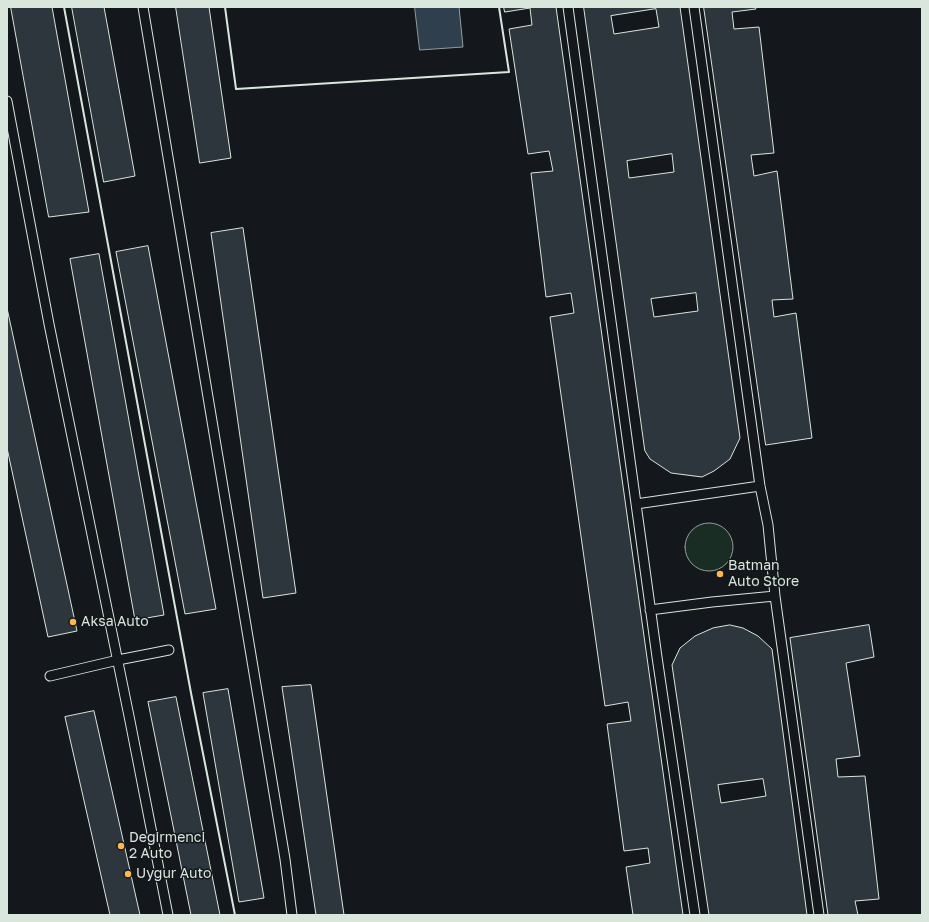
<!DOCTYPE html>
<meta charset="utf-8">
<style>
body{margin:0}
#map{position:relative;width:929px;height:922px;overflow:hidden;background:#14181c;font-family:"Golos Text",sans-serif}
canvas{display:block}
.frame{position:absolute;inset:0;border:8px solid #d8e6dc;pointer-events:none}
</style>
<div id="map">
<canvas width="929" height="922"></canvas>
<div class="frame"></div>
</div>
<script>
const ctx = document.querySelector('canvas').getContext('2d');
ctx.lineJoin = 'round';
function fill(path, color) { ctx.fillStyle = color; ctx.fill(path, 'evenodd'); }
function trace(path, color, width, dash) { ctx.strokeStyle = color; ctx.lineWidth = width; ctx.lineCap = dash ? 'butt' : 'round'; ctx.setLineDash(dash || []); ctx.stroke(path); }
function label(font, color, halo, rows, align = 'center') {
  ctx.font = font + ' "Golos Text",sans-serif'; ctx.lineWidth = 3; ctx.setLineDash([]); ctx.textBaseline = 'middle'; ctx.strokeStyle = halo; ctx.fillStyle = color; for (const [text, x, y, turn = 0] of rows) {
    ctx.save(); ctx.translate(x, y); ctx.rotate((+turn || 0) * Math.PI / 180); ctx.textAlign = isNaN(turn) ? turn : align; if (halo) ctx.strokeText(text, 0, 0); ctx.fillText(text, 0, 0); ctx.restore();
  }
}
const green = new Path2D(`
 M685 547a24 24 0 1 1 48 0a24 24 0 1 1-48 0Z`);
fill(green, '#1a2d24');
trace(green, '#939e99', 1);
const water = new Path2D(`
 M415 7H459L463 47 420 50Z`);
fill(water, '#2f3f4d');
trace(water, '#939e99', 1);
const building = new Path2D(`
 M11 7H52L89 212 49 217Z
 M72 7H104L135 176 104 182Z
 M176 7H209L231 158 200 163Z
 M504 7H556L683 915H633L626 867 650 863 648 848 624 851 607 724 631 721 628 702 605 706 550 317 574 313 571 293 546 297 531 173 553 171 549 151 528 154 509 29 532 25 530 8 505 12Z
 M584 7H680L740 438 730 459 714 471 702 477 671 473 650 459 645 451ZM656 9 659 27 614 34 611 16ZM672 154 674 172 629 178 627 161ZM696 293 698 311 654 317 651 299Z
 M704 7H755L756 9 732 12 734 29 759 27 774 153 751 155 754 176 777 171 793 299 772 300 774 317 796 313 812 438 766 445Z
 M243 228 296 593 263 598 211 233Z
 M148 246 216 609 185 614 116 252Z
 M99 254 164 615 135 620 70 259Z
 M7 308 77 631 48 637 7 448Z
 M730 625 743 628 758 636 772 649 807 915H709L672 665 680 648 695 636 713 628ZM763 779 766 796 721 803 718 785Z
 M869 625 874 657 846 663 860 756 836 759 838 777 865 776 879 899 855 901 858 915H828L790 638Z
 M311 685 344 915H316L282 687Z
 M228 689 264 898 239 902 203 693Z
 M176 697 220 915H191L148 702Z
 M94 711 140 915H110L65 717Z`);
fill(building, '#2c363c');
trace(building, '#d8e6dc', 1);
const service = new Path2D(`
 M143 7 285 859 292 915
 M568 7 657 657 695 915
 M694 7 760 486 768 525 775 596 819 915
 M7 101 49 324 130 721 168 915
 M636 504 760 486
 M650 610 712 602 775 596
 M50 676 118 660 169 650`);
trace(service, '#d8e6dc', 11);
trace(service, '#14181c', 9);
trace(new Path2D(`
 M64 7 191 693 235 915
 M225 7 236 89 509 72 499 7`), '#d8e6dc', 2);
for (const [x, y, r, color] of [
 [720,574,4,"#ffb74d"],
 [73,622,4,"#ffb74d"],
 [121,846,4,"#ffb74d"],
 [128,874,4,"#ffb74d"]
]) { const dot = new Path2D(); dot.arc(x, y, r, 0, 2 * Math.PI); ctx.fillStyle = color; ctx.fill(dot); trace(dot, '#14181c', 1.5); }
label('14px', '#d8e6dc', '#14181c', [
 ["Batman",728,566],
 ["Auto Store",728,582],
 ["Aksa Auto",81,622],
 ["Değirmenci",129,838],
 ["2 Auto",129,854],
 ["Uygur Auto",136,874]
], 'left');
</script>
